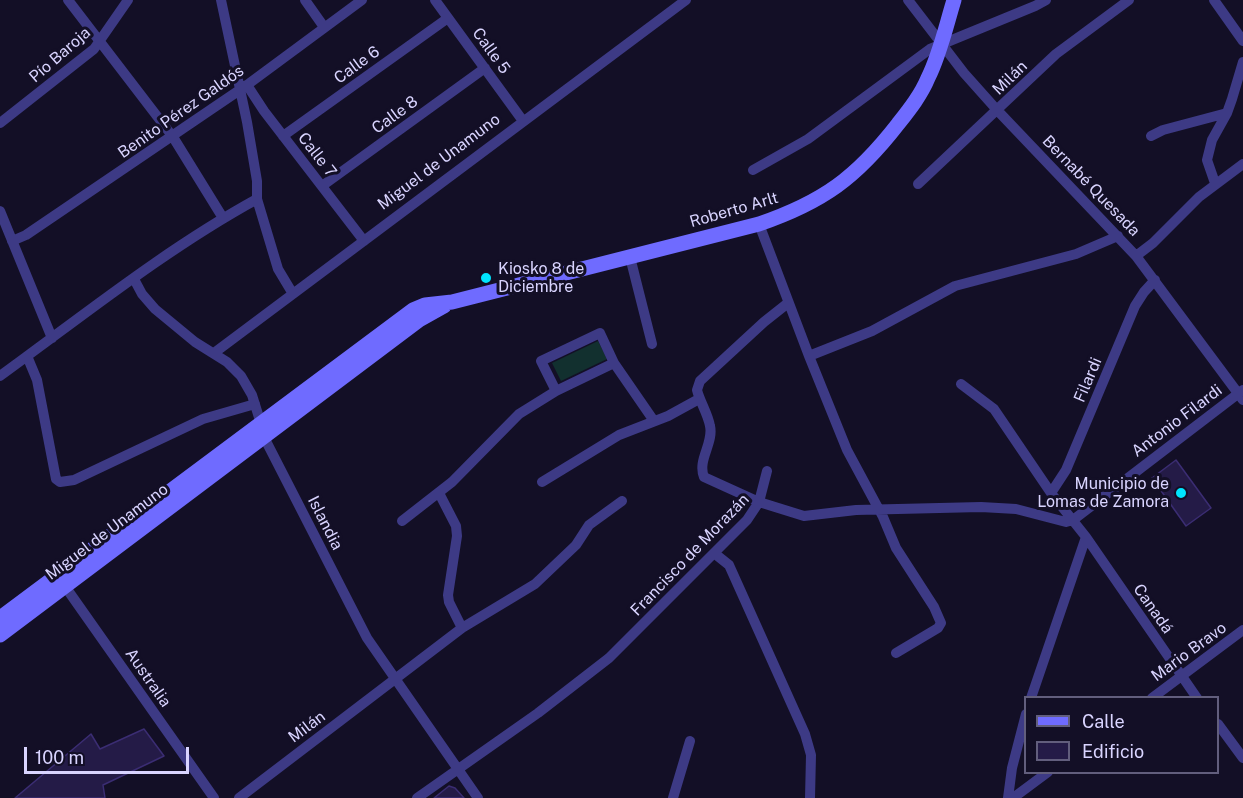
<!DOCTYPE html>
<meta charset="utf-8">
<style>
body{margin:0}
#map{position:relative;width:1243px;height:798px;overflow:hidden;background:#130f26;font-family:"Public Sans",sans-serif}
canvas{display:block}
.legend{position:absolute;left:1024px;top:696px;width:195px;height:78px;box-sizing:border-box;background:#130f26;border:2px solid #625e7d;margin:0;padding:8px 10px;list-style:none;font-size:18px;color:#d9d4ff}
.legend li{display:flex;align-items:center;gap:12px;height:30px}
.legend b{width:30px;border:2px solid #625e7d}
.scale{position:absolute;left:24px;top:747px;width:165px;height:27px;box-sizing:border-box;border:3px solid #d9d4ff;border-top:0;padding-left:8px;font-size:18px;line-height:21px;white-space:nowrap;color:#d9d4ff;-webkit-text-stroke:4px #130f26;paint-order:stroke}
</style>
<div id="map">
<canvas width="1243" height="798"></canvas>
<ul class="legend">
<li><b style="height:8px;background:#6f6bff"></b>Calle</li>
<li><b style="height:16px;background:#241b47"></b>Edificio</li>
</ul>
<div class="scale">100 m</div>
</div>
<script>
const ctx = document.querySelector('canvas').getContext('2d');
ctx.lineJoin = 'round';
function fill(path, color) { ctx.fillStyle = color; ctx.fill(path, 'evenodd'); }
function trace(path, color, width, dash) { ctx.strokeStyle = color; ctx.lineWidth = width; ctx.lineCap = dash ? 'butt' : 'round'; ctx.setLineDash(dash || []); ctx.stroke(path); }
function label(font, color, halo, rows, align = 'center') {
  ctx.font = font + ' "Public Sans",sans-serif'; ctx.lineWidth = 6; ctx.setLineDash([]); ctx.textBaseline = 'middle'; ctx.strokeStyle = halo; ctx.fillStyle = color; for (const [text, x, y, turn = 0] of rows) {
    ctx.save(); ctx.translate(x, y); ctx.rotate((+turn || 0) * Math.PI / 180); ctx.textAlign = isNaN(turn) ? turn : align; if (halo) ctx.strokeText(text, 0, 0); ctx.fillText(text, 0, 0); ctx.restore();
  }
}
fill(new Path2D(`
 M598 341 607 359 561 381 552 363Z`), '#12302f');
const building = new Path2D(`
 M1176 460 1211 508 1186 526 1152 478Z
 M144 729 164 756 103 785 105 798H15L91 734 100 749Z
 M449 786 455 788 464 798H434Z`);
fill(building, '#241b47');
trace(building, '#3b2d73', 1.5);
trace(new Path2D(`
 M68 0 173 137 223 218
 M221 0 247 122 257 181V199L278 269 293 294
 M305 0 324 27
 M435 0 523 121
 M908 0 964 73 997 110 1136 256 1243 400
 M1214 0 1243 41
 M247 85 264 111 364 241
 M0 123 94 49 128 0
 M283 136 448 18
 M1151 136 1163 130 1227 113
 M753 170 808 139 930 49 1035 6 1046 0
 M1215 183 1207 160 1212 140 1227 113 1232 99 1243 62
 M918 184 1056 54 1129 0
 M322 186 485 68
 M0 211 52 338
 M759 224 809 356 847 450 883 517 896 548 934 607 941 623 938 628 896 653
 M12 241 26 235 247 85 362 0
 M1136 256 1153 243 1199 197 1243 164
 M630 257 652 344
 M134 279 142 294 155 309 195 342 227 362 241 376 252 395 267 443 367 638 478 798
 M214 353 686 0
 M27 356 37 380 56 479 60 482 74 480 203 419 255 404
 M809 356 872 331 955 286 1076 254 1118 236
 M0 376C84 315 166 249 257 199
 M961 384 994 409 1051 493 1086 537 1197 698
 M556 391 541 361 600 333 614 363 654 421
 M767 471 759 502 704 477C697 460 714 443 710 426 708 414 700 402 697 390L700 381 764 322 788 303
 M542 482 619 435 668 416 699 399
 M439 493 456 526 457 536 448 595 449 602 462 628
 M1051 493 1066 470 1135 306 1144 292 1155 280
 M402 521 452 482 519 414 556 391 614 363
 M714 553 729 565 805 734 811 755 810 798
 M62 582 214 798
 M1031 698 1086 537
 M1152 698 1243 630
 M1218 724 1243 758
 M239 798 462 628 535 584 576 545 589 525 622 501
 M417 798 538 713 609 658 747 520 759 502 804 516 856 510 981 507 1016 509 1066 522 1073 520 1243 390
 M673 798 690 741
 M1008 798 1012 768 1026 714
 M1013 798 1048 772`), '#3d3a85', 10);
trace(new Path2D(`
 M0 618 413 310 425 305 452 302 759 224C823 202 856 178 898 124 909 110 921 95 928 78 940 54 946 26 954 0
 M0 635 419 320 444 306`), '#6f6bff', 15);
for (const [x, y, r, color] of [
 [486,278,6,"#00e5ff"],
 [1181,493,6,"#00e5ff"]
]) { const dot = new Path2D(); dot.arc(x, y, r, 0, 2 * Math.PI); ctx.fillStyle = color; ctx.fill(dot); trace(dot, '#130f26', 2); }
label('16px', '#d9d4ff', '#130f26', [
 ["Calle 5",491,51,54],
 ["Pío Baroja",60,55,-41],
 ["Calle 6",357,65,-36],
 ["Milán",1010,78,-44],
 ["Benito Pérez Galdós",181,112,-35],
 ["Calle 8",395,115,-36],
 ["Calle 7",317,155,52],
 ["Miguel de Unamuno",439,162,-37],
 ["Bernabé Quesada",1091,186,46],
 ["Roberto Arlt",734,210,-16],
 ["Filardi",1088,380,-67],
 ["Antonio Filardi",1177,421,-37],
 ["Islandia",325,523,63],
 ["Miguel de Unamuno",107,532,-37],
 ["Francisco de Morazán",690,555,-46],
 ["Canadá",1153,609,55],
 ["Mario Bravo",1189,652,-36],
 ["Australia",148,678,55],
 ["Milán",307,727,-37]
]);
label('16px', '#d9d4ff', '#130f26', [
 ["Kiosko 8 de",498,269],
 ["Diciembre",498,287],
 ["Municipio de",1169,484,"right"],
 ["Lomas de Zamora",1169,502,"right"]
], 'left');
</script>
